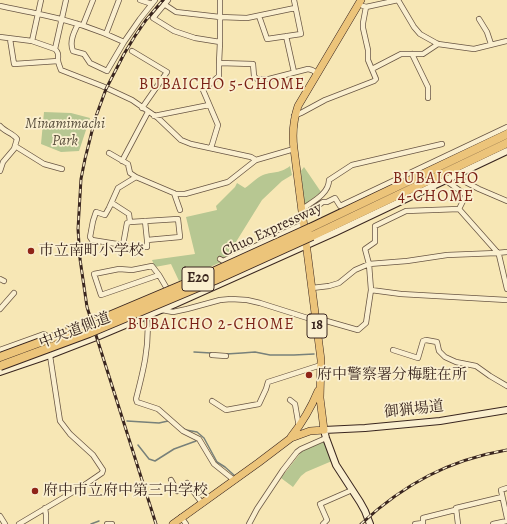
<!DOCTYPE html>
<meta charset="utf-8">
<style>
body{margin:0}
canvas{display:block;background:#f7e7b5}
</style>
<canvas width="507" height="524"></canvas>
<script>
const ctx = document.querySelector('canvas').getContext('2d');
ctx.lineJoin = 'round';
function fill(path, color) { ctx.fillStyle = color; ctx.fill(path, 'evenodd'); }
function trace(path, color, width, dash) { ctx.strokeStyle = color; ctx.lineWidth = width; ctx.lineCap = dash ? 'butt' : 'round'; ctx.setLineDash(dash || []); ctx.stroke(path); }
function label(font, color, halo, rows, align = 'center') {
  ctx.font = font + ' Alegreya,"Noto Serif JP",serif'; ctx.lineWidth = 3.5; ctx.setLineDash([]); ctx.textBaseline = 'middle'; ctx.strokeStyle = halo; ctx.fillStyle = color; for (const [text, x, y, turn = 0] of rows) {
    ctx.save(); ctx.translate(x, y); ctx.rotate((+turn || 0) * Math.PI / 180); ctx.textAlign = isNaN(turn) ? turn : align; if (halo) ctx.strokeText(text, 0, 0); ctx.fillText(text, 0, 0); ctx.restore();
  }
}
fill(new Path2D(`
 M44 112 71 113 90 118 79 151 61 152 41 144Z
 M290 166 292 175 282 181 262 200 231 250 230 258 179 281 171 264 155 267 152 260 195 254 186 217 217 210 216 206 235 187 237 183 245 188C251 184 256 178 263 175 275 171 279 174 290 166Z
 M304 167 321 192 307 203 304 204 301 171Z
 M324 441 326 444 332 461 306 472 301 476 293 487 281 478 302 451Z`), '#b7c792');
trace(new Path2D(`
 M194 352 211 353
 M226 354 242 353 255 352 270 355H294L314 354
 M127 421 159 423 168 421
 M183 428 186 430 197 432 204 438 217 462 225 467 235 476
 M138 445 149 459 155 461 174 449 196 441
 M91 524 99 521`), '#78817a', 1.5);
const street = new Path2D(`
 M140 0 152 4
 M168 0 153 18 174 31 195 38 220 42V0
 M398 0 414 27 420 34 438 44 474 49 507 41
 M164 4 176 12 220 17 247 18 295 8
 M0 6C13 9 26 11 39 14 69 20 97 29 124 42
 M363 6 366 7 398 0
 M259 16 267 39 301 34 294 0
 M479 19 487 32 491 44
 M78 24C74 32 69 42 73 51L84 54 90 63 107 71 124 42 140 19 155 0
 M83 25 93 0
 M106 34 119 0
 M286 36 294 72
 M0 37 32 41 55 49C59 53 58 55 58 60 58 63 60 67 61 70L102 86 132 100 158 118 181 140 191 144 251 157 256 160 294 149
 M10 39 14 64 58 61
 M32 41 41 0
 M220 42 219 63 253 64 254 76 257 79H269L308 69 312 70 317 73
 M55 49 66 0
 M132 51 167 72 142 108
 M412 54 428 87V98
 M372 69 401 54H423L438 44
 M154 116 209 105
 M294 116 301 113 325 100 374 81 376 79 368 60V50L363 28V23L366 7
 M0 126C5 132 13 133 17 139L14 149 3 162 0 171
 M15 146 44 164 62 169
 M211 148 218 125 203 90 219 76V63
 M109 153 128 164 130 173 136 177 176 194H185L228 182 256 160
 M122 161 148 112
 M454 176 479 189 507 201
 M174 193 180 210
 M112 203 129 214 130 222 127 223 123 245 92 240 90 237 93 221 96 212 105 215 109 208 118 188 136 177
 M302 209C312 202 329 194 329 180L352 165 442 144
 M459 209 498 253 499 255 507 289
 M303 216 323 202H327L335 198 340 206 507 127
 M130 222 178 219 180 237 147 240 145 221
 M123 245 129 247H147V240
 M220 259 223 261 303 224
 M159 275 101 295 94 274 119 269 132 270 152 266 159 275 169 292
 M0 279 4 281
 M312 288 329 286 339 283 355 270 369 264 407 261 447 255 497 253 507 252
 M371 290 401 294 507 300
 M0 309 14 293
 M162 310 173 312 187 309 220 300 231 299 247 300 260 303 317 321
 M147 317C150 345 143 372 136 399L137 402 158 409 183 431 199 439 214 464 234 480
 M316 318 358 330 366 323 371 290 369 264 365 249 375 242V226L406 211 459 209 466 195 445 180
 M0 350 44 334 47 336 60 421 70 434 93 455 103 470 102 473 83 486 19 524
 M393 350 418 358 423 341 426 340 437 342 439 351 445 357 456 362 476 366 490 376 507 386
 M212 355 226 356
 M290 400 295 404 299 427
 M212 401 226 410 259 404 266 389 268 382 321 365
 M171 480 177 491 187 483 202 503
 M507 488 501 490 507 518
 M45 508 46 515V524
 M0 516 5 524
 M181 517 186 524
 M107 524H112
 M249 524 257 509 283 470 297 452 301 449 326 438
 M323 524 327 520 320 504 352 490
 M415 524 423 523V518L455 510
 M458 524 456 508 502 497
 M493 524 507 521`);
const secondary = new Path2D(`
 M0 372 50 355 99 336 175 304 336 232 507 151
 M370 524 365 511 360 502 336 465 326 438 324 430 365 428 440 421 507 410`);
const primary = new Path2D(`
 M291 437C302 423 311 408 318 391
 M173 524 258 463 291 438 310 431 324 430 320 398 321 360 294 149C292 134 293 121 298 106L361 0`);
const highway = new Path2D(`
 M310 228 507 134
 M312 236 507 143`);
trace(street, '#695644', 6);
trace(secondary, '#3a261f', 8);
trace(primary, '#3a261f', 8);
trace(highway, '#3a261f', 10);
trace(street, '#faefcf', 4.5);
trace(secondary, '#faefcf', 6);
trace(primary, '#ecc47a', 7);
trace(highway, '#ecc47a', 8);
const rail = new Path2D(`
 M156 524 87 307 80 259 78 229 81 179 85 159 95 119 106 89 124 54 135 36 146 20 163 0
 M361 524C404 484 449 460 507 450`);
trace(rail, '#3a261f', 3);
trace(rail, '#faefcf', 1.5, [4.5]);
const highwayBridge = new Path2D(`
 M0 357 95 322 211 273 310 228
 M0 366 89 333 215 280 312 236`);
trace(highwayBridge, '#3a261f', 10, []);
trace(highwayBridge, '#ecc47a', 8);
for (const [x, y, r, color] of [
 [31,251,4,"#8f2418"],
 [309,375,4,"#8f2418"],
 [35,491,4,"#8f2418"]
]) { const dot = new Path2D(); dot.arc(x, y, r, 0, 2 * Math.PI); ctx.fillStyle = color; ctx.fill(dot); trace(dot, '#faefcf', 1.5); }
for (const [x, y, w] of [
 [198,279,32],
 [317,326,20]
]) { const box = new Path2D(); box.roundRect(x - w / 2, y - 12, w, 24, 3); ctx.fillStyle = '#faefcf'; ctx.fill(box); trace(box, '#3a261f', 1); }
label('bold 14px', '#3a261f', null, [
 ["E20",198,279],
 ["18",317,326]
]);
label('italic 15px', '#594e3c', '#faefcf', [
 ["Minamimachi",65,124],
 ["Park",65,141]
]);
label('15px', '#3a261f', '#faefcf', [
 ["Chuo Expressway",272,230,-25],
 ["中央道側道",75,331,-21],
 ["御猟場道",414,410,-6]
]);
label('15px', '#3a261f', '#faefcf', [
 ["市立南町小学校",39,251],
 ["府中警察署分梅駐在所",317,375],
 ["府中市立府中第三中学校",43,491]
], 'left');
ctx.letterSpacing = '1px';
label('16px', '#7a1f14', '#faefcf', [
 ["BUBAICHO 5-CHOME",222,85],
 ["BUBAICHO",436,179],
 ["4-CHOME",436,197],
 ["BUBAICHO 2-CHOME",211,325]
]);
ctx.letterSpacing = '0px';
</script>
